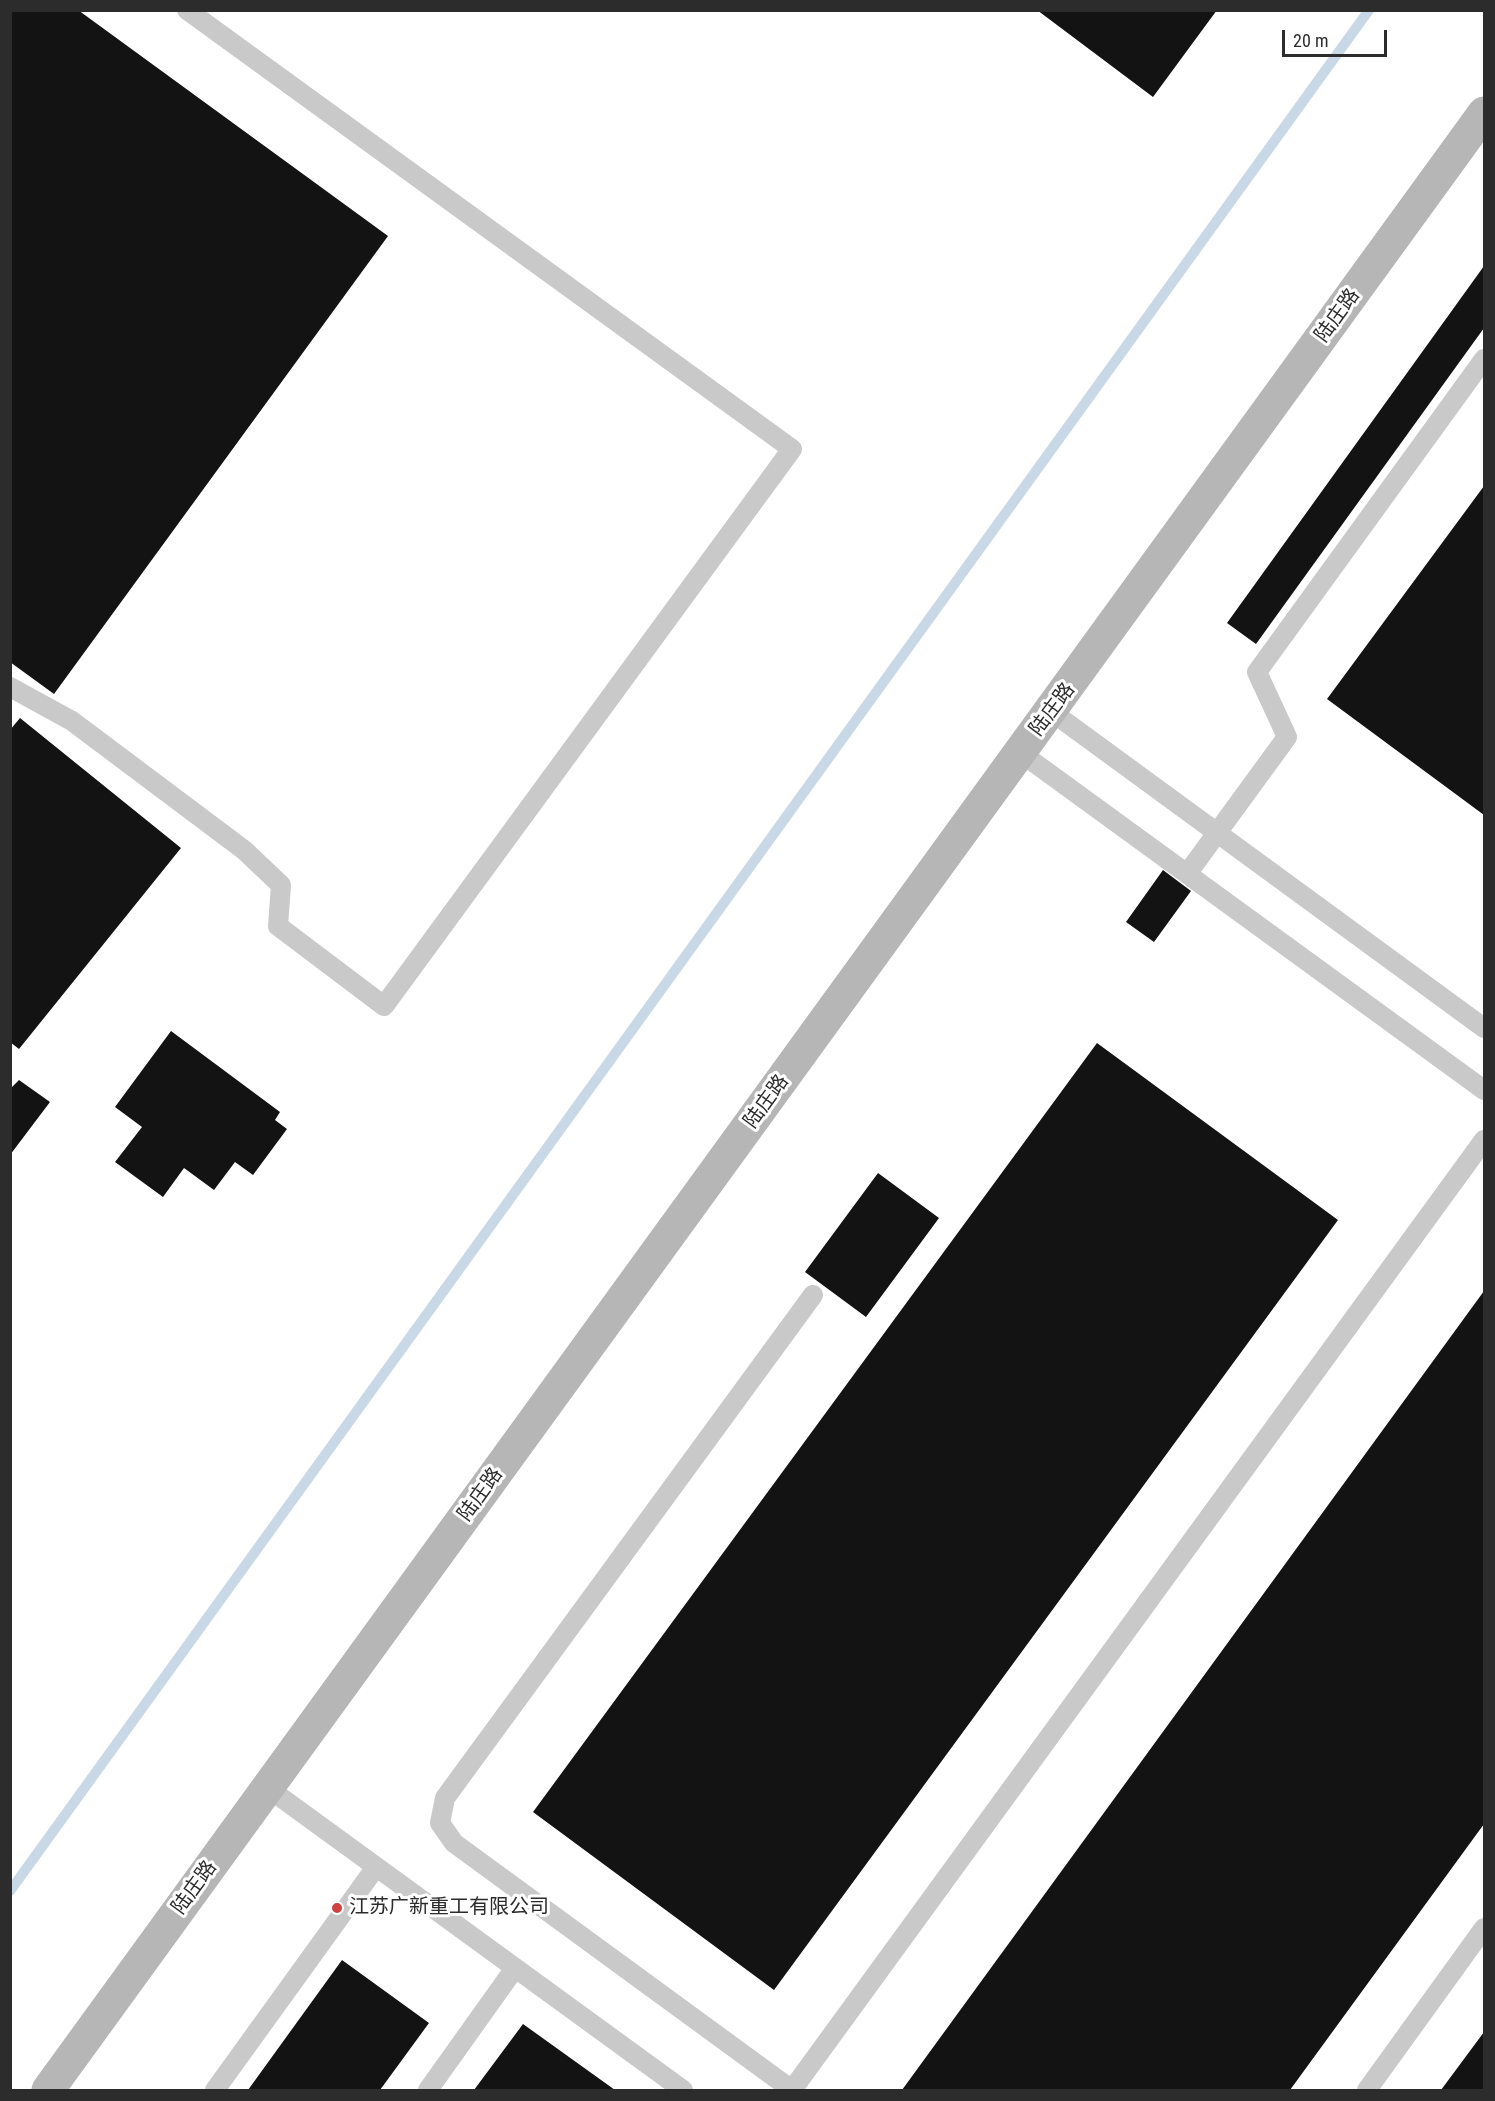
<!DOCTYPE html>
<meta charset="utf-8">
<style>
body{margin:0}
#map{position:relative;width:1495px;height:2101px;overflow:hidden;background:#fff;font-family:"Roboto Condensed",sans-serif}
canvas{display:block}
.frame{position:absolute;inset:0;border:12px solid #2c2c2c;pointer-events:none}
.scale{position:absolute;left:1282px;top:30px;width:105px;height:27px;box-sizing:border-box;border:3px solid #2c2c2c;border-top:0;padding-left:8px;font-size:18px;line-height:21px;white-space:nowrap;color:#2c2c2c;-webkit-text-stroke:4px #fff;paint-order:stroke}
</style>
<div id="map">
<canvas width="1495" height="2101"></canvas>
<div class="frame"></div>
<div class="scale">20 m</div>
</div>
<script>
const ctx = document.querySelector('canvas').getContext('2d');
ctx.lineJoin = 'round';
function trace(path, color, width, dash) { ctx.strokeStyle = color; ctx.lineWidth = width; ctx.lineCap = dash ? 'butt' : 'round'; ctx.setLineDash(dash || []); ctx.stroke(path); }
function fill(path, color) { ctx.fillStyle = color; ctx.fill(path, 'evenodd'); }
function label(font, color, halo, rows, align = 'center') {
  ctx.font = font + ' "Roboto Condensed","Noto Sans SC",sans-serif'; ctx.lineWidth = 6; ctx.setLineDash([]); ctx.textBaseline = 'middle'; ctx.strokeStyle = halo; ctx.fillStyle = color; for (const [text, x, y, turn = 0] of rows) {
    ctx.save(); ctx.translate(x, y); ctx.rotate((+turn || 0) * Math.PI / 180); ctx.textAlign = isNaN(turn) ? turn : align; if (halo) ctx.strokeText(text, 0, 0); ctx.fillText(text, 0, 0); ctx.restore();
  }
}
trace(new Path2D(`
 M10 1891 1369 10`), '#c8d8e6', 10);
fill(new Path2D(`
 M10 10H78L388 236 54 694 10 662Z
 M1037 10H1217L1153 97Z
 M1484 266V328L1256 644 1227 623Z
 M1484 486V815L1327 699Z
 M20 718 181 848 19 1049 10 1042V730Z
 M1163 870 1191 891 1154 942 1126 922Z
 M171 1031 280 1112 275 1120 287 1129 253 1175 235 1162 214 1190 184 1168 163 1197 115 1162 142 1127 115 1107Z
 M1097 1043 1338 1220 774 1990 533 1812Z
 M19 1080 50 1102 10 1155V1089Z
 M878 1173 939 1218 866 1317 805 1272Z
 M1484 1291V1824L1290 2090H902Z
 M342 1960 429 2023 380 2090H248Z
 M523 2024 615 2090H474Z
 M1484 2032V2090H1441Z`), '#131313');
trace(new Path2D(`
 M10 687 72 721 244 850 281 885 278 926 384 1006 792 449 187 10
 M1052 712 1484 1028
 M1021 753 1484 1090
 M1187 874 1287 737 1257 672 1484 359
 M268 1788 683 2090
 M215 2090 376 1867
 M428 2090 515 1968
 M792 2090 1484 1140
 M792 2090 454 1843 440 1823 445 1798 813 1295
 M1367 2090 1484 1928`), '#c9c9c9', 20);
trace(new Path2D(`
 M48 2090 1484 113`), '#b6b6b6', 33);
for (const [x, y, r, color] of [
 [337,1908,6,"#d1423f"]
]) { const dot = new Path2D(); dot.arc(x, y, r, 0, 2 * Math.PI); ctx.fillStyle = color; ctx.fill(dot); trace(dot, '#fff', 2); }
label('20px', '#2c2c2c', '#fff', [
 ["陆庄路",1338,316,-54],
 ["陆庄路",1053,710,-53],
 ["陆庄路",767,1102,-54],
 ["陆庄路",481,1495,-54],
 ["陆庄路",195,1888,-54]
]);
label('20px', '#2c2c2c', '#fff', [
 ["江苏广新重工有限公司",349,1908]
], 'left');
</script>
